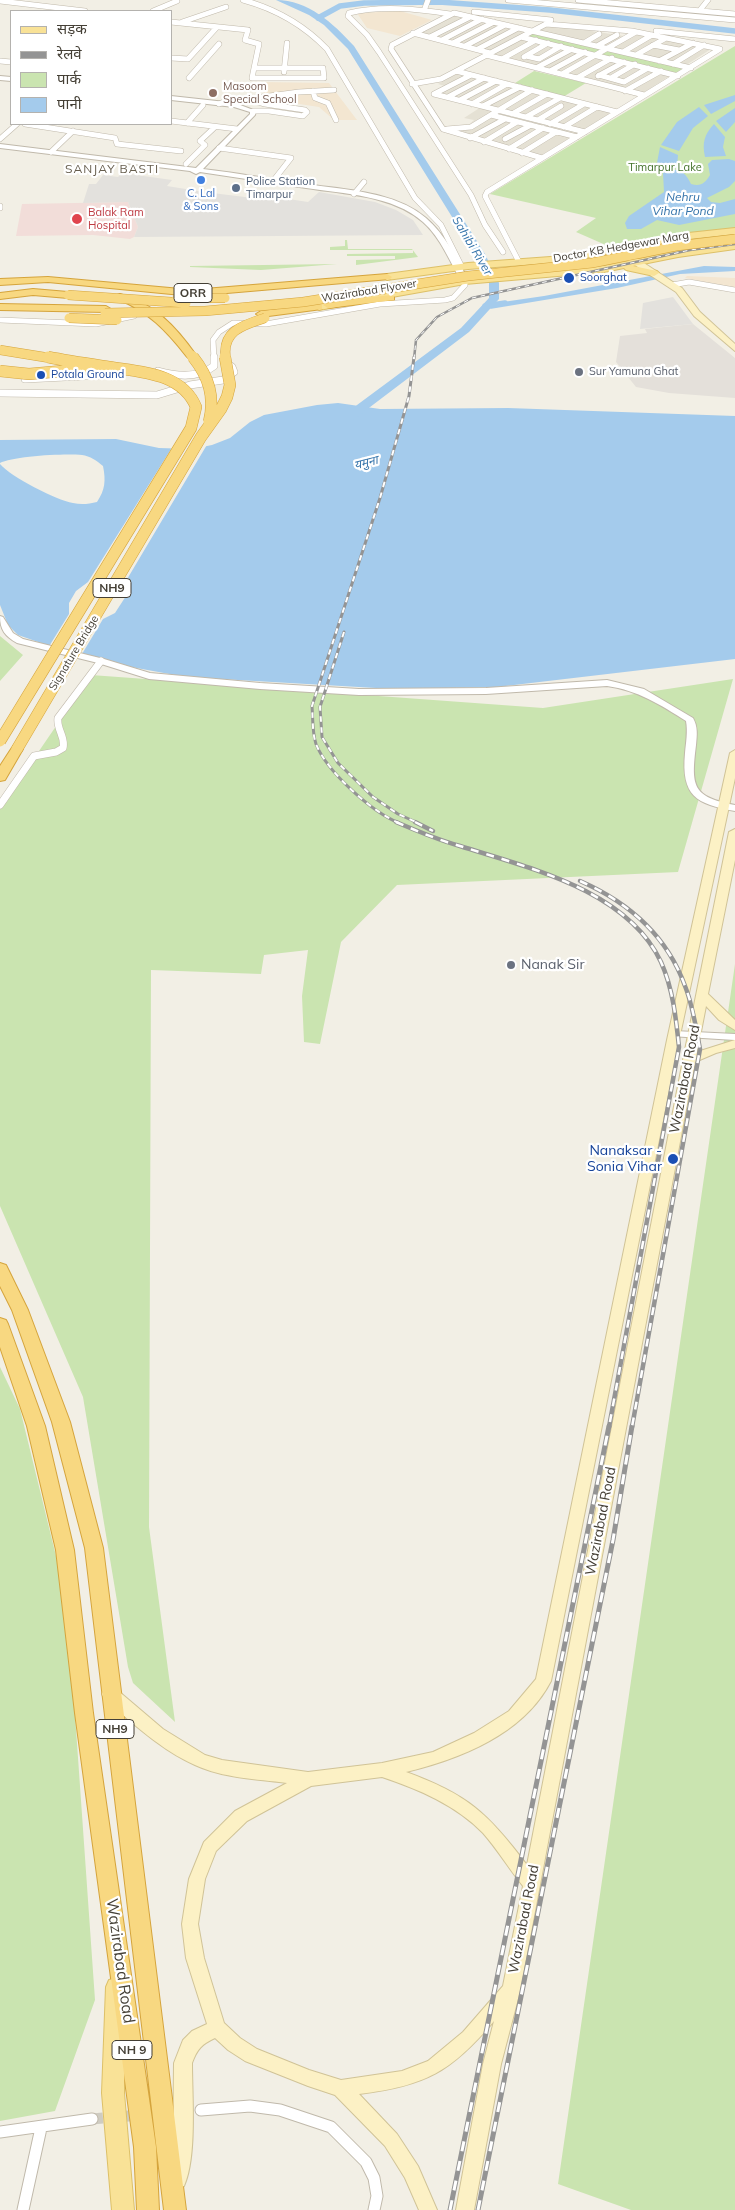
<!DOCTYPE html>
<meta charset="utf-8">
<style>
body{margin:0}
#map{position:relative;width:735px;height:2210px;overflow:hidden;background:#f2efe5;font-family:Mulish,"Noto Sans Devanagari",sans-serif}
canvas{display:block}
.legend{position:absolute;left:10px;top:10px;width:162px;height:115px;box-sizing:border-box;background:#fff;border:1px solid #b4b2ae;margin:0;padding:6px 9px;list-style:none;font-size:15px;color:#443f35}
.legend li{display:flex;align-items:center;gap:10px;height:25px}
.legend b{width:25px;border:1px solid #b4b2ae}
</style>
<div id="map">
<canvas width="735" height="2210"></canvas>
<ul class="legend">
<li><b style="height:6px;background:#f9e297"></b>सड़क</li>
<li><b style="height:6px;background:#949494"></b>रेलवे</li>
<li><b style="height:14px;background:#cae4b0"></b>पार्क</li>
<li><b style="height:14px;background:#a4cbec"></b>पानी</li>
</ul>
</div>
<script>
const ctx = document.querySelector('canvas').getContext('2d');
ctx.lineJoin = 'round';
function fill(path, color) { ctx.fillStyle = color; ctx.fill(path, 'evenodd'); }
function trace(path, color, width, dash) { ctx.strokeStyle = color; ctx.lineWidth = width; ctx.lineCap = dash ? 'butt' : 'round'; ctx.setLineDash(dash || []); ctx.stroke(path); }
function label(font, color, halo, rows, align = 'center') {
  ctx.font = font + ' Mulish,"Noto Sans Devanagari",sans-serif'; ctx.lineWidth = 4.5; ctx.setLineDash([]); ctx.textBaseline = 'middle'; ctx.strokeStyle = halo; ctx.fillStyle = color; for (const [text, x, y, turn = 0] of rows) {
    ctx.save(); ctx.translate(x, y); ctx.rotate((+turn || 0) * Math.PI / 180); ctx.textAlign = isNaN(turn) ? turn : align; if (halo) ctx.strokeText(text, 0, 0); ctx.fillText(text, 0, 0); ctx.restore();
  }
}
fill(new Path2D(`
 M452 12 534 31 547 24 630 37 637 33 711 49 640 95 410 33Z
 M462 71 616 110 540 156 462 138 463 130 474 120 464 118 481 107 431 93 445 86 438 84Z`), '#e5e1d4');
fill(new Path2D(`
 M400 11 432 20 400 36 367 28 357 13Z
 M259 82 329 83 357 120H334L319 107 267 99Z
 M687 276 735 278V288L685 278Z`), '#f3e6d1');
fill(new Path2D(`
 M693 324 735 358V398L669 393 636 387 616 362 620 336 647 333 645 329Z`), '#e4e0da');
fill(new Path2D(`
 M128 202 138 227 134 237 130 239 93 235 16 236 22 204Z`), '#f2ddd9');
fill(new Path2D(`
 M531 31 689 68 677 75 521 37Z
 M735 46V229L693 233 608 246 576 232 596 218 490 194Z
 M534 71 586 83 563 97 515 83Z
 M345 240H347L348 249H412L418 257 356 265V260L395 259V256H347V254L413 253V250H330V247L345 246Z
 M337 264 261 270 190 267V266Z
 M0 636 23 655 0 681Z
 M91 675 543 708 733 679 678 872 397 885 341 942 320 1044 304 1042 302 996 308 950 264 955 261 974 151 970 149 1527 175 1722 133 1683 128 1667 83 1397 0 1206V808Z
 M735 964V2210H631L558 2184Z
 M0 1367 20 1409 67 1601 95 2000 55 2111 0 2121Z`), '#cae4b0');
fill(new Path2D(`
 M122 173 172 180 167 186 204 192 253 198 256 194 308 202 319 192 375 202 396 210 413 220 423 235 134 237 138 227 128 202 83 203 89 184H96L103 175 118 177Z
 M673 297 693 324 640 329 643 303Z`), '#e3e1dd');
fill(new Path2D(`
 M735 95V101L711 114 704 105Z
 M699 107 708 116 693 128 679 151 661 145 677 122Z
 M735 108V122L726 132 716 121Z
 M714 124 725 137 723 147 726 156 705 157C702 143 704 135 714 124Z
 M660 147 678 155 677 168H656Z
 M729 159 735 161V181L729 187 707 198 711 202 720 203 735 199V214L679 225 657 220 641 229H627L625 223 629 216 664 192 663 173C677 166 685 171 691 184 701 187 705 183 710 175L708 164 712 160Z
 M704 266 735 267V271L680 274 617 288 490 309 492 305 496 303 544 296Z
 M338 403 380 409 508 408 735 416V659L497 687 393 689 186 677 87 659 18 635 8 625 0 605V464C11 477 56 500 73 503 81 505 89 504 97 502 105 490 106 481 103 466 97 461 90 456 82 455 67 453 12 456 0 463V440L116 439 159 448 192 449 212 445 230 438 250 422 264 415 317 405Z`), '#a4cbec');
fill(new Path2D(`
 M208 443 123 586 126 596 115 613 103 619 79 659 48 648 69 614V603L76 591 88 582 173 446H192Z`), '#f2efe5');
trace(new Path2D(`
 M318 18 340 6 364 3 439 2 550 10 735 31
 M485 306 505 303`), '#a4cbec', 5.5);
fill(new Path2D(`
 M276 0C308 0 333 23 354 46L485 254 499 283V299L469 332 349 423 345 424 339 421 357 405 461 328 489 298V283L475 254 348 49 324 25 309 15Z`), '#a4cbec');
trace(new Path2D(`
 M92 2119 141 2115`), '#cfccc2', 11, [11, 5.5]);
const minorFar2 = new Path2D(`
 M243 0C276 9 303 24 327 49L415 198 441 225 462 267
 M508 0 735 20
 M578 0 735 14
 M0 1 85 11
 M425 8 428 0
 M700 10 708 0
 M153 11 177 1
 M474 12 551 20
 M450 14C417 9 381 5 349 13L348 16 367 35 379 52 471 195 485 225 503 252
 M171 22 248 30 245 40 259 44 254 68
 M182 22 226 7
 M656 31 735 39
 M413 33 490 53
 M430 37 470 17
 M521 37 678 76
 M442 40 482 19
 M453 43 494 22
 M584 43 599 34
 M653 45 679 50
 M465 46 505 25
 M597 46 617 35
 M478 49 518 28
 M623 52 652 35
 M486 55 644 95
 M636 55 666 38
 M526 56 539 59 561 46
 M524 57 548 43
 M171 58 188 59 217 27
 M502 59 536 40
 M0 61 11 62
 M659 61 693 43
 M673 64 704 45
 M254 68H323L324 78H252Z
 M536 68 572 49
 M456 71 617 112
 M550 71 585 52
 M284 72 287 43
 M562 74 636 32
 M599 75 624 82 648 68
 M598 76 624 62
 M189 78 219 44
 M577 78 612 58
 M611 78 635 64
 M412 84 441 79 546 24 632 31 720 49 487 192 485 196 519 262
 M313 91 315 98 328 103 336 120
 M625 91 661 71
 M434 94 585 132
 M434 94 471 75
 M448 97 484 78
 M460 100 496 81
 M219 104 231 99H247
 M472 104 507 84
 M483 106 520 87
 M253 111H269L303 116 307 112 305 110 265 104 247 99 299 92 334 90
 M512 114 547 94
 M491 115 577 137
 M526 117 560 98
 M538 120 561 106
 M171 121 237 129
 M187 123 203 105
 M25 124 115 138 117 144 181 151
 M550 124 584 104
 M564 127 597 107
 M447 129 471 127 532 90
 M470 138 505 119
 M0 139 17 124
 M505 139 531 125
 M484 142 517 122
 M219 148 291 158 273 181
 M509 149 543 128
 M51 152 73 131
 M522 153 556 132
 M542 158 443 129 391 49 392 45 454 13 691 68
 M186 164 205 145 200 141 215 127
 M354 194 364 182
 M0 206V208
 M672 285 689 282 735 290
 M0 320 96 324 134 316
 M214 359 213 340 219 332 233 323 266 324 380 304 445 300 453 298 465 285V281`);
const minorFar1 = new Path2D(`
 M158 371C176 376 198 379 214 366V357
 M25 379 105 375 126 370
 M0 393 157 395 190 385 223 380 234 372 232 367 224 361
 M0 805 34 756 56 752 63 748C66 737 56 729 58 718L101 661`);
const minor = new Path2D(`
 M201 2110 250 2106 280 2110 331 2127 366 2162 374 2178 377 2196 374 2210
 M0 2132 92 2119
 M23 2210 41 2128`);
const tertiary = new Path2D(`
 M0 76 11 77V81L0 80Z
 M171 96 235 103 256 111 255 115 203 169C237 173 271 179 306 184 344 190 395 191 426 218 445 234 457 259 469 281L462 283C450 262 441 238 423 222 393 195 343 194 306 188 271 183 235 177 200 172L196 174 190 171 0 148V144L196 168 250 114V112L234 107 171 100Z
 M0 616 3 617 13 633 23 639 104 659 150 673 260 683 359 689 486 688 607 680 644 689 693 718C698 727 697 735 696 745 691 786 692 797 735 805V811C696 804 681 796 685 753 686 742 688 732 686 721 661 705 637 690 607 686L486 694 359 695 260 689 149 679 98 663 17 643C5 636 0 630 0 616Z
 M674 1031 735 1034V1040L670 1036 669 1034 670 1032Z`);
const secondary = new Path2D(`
 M615 248H621L682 288 700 312 735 344V351L694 316 676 292 615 252Z
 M735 750V778L679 1040 551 1681C524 1734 460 1759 406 1772 467 1794 488 1813 527 1865L683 1060 729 832 735 829V860L708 994 735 1020V1030L719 1020 706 1006 697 1052 735 1040V1048L716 1053 695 1062 520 1991 501 2064 474 2210H456L483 2064 494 2021C451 2072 425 2086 359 2094L397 2134 418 2166 437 2210H419L405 2178 385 2146 335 2095 308 2086 245 2061 228 2050 215 2038C202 2044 197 2049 192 2063 192 2096 197 2158 184 2186L178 2189 172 2186 169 2180 173 2158 174 2063 183 2040 192 2031 207 2024 186 1958 182 1924 189 1879 204 1842 235 1811 287 1783C256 1779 223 1778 195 1765 161 1750 133 1723 104 1699L102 1694 104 1689 110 1688 116 1689 163 1729 205 1755 222 1760 308 1772 382 1763 433 1752 474 1733 509 1711 536 1679 667 1040 730 753ZM382 1777C418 1789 456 1805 483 1833 498 1850 509 1869 523 1886L503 1986 463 2032 428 2061 402 2071 341 2080 309 2070 257 2049 240 2038 224 2023 204 1958 198 1924 205 1879 216 1851 247 1821 311 1786Z`);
const primary = new Path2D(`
 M735 228V234L679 240 564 262 468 269 387 280 382 277 387 274 468 263 564 256 679 234Z
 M735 243V249L678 257 633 266 657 271 659 273 654 276 626 270 624 268 604 272 465 284 319 310 314 307 319 304 465 278 604 266 678 251Z
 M116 1978 123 1980 126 1987 124 2093 134 2210H112L102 2093 106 1987 109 1980Z`);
const trunk = new Path2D(`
 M387 274 392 277 390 279 192 296 48 282 0 285V279L48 277 192 290Z
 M33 289 68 292 73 295 68 298 33 295 0 299V293Z
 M120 294C154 303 176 327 196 355L195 357H187C167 331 148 311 117 299V295Z
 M391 295 394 296V300L328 308 323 305 328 302Z
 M0 304 106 306 111 309 106 312 0 310Z
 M319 304 322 305V309L261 317 256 314 261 311Z
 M17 745 23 749 5 780 0 781V766L13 746Z
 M0 1263 6 1265 28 1310 70 1422 103 1548 186 2210H164L85 1548 52 1422 12 1310 0 1286Z
 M0 1318 6 1320 8 1324 45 1426 74 1550 93 1713 156 2147 159 2210H137L134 2147 75 1713 56 1550 27 1426 0 1347Z`);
trace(minorFar2, '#c0b9ab', 6);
trace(minorFar1, '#c0b9ab', 8);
trace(minor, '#c0b9ab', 13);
trace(tertiary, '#c0b9ab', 2);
trace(secondary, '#d0c397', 2);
trace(primary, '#ddc068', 2);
trace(trunk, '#d5a43c', 2);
trace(minorFar2, '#fff', 5);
trace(minorFar1, '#fff', 7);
trace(minor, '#fff', 11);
fill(tertiary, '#fff');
fill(secondary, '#fcf1c5');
fill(primary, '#f9e297');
fill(trunk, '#f8d881');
const railFar3 = new Path2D(`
 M414 359 416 340 437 317 472 298 690 250 735 244`);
const railFar2 = new Path2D(`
 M344 632 320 707 322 737 338 763 373 797 398 814 418 823
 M399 823C372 812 327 772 316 744 312 732 313 719 312 706L380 498 409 396 414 357`);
const railFar1 = new Path2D(`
 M396 822C417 831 438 840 460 846 529 868 627 890 661 962 673 989 676 1018 679 1047L609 1427
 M415 822 433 831
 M580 881C628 902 667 936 685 986 693 1006 696 1028 700 1049L632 1427`);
const rail = new Path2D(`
 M450 2210 609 1426
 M478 2210 613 1540 632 1426`);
trace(railFar3, '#949494', 2.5);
trace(railFar2, '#949494', 3);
trace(railFar1, '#949494', 4.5);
trace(rail, '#949494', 5);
trace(railFar3, '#fff', 1, [4.5]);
trace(railFar2, '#fff', 2, [5.5]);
trace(railFar1, '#fff', 2.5, [8]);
trace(rail, '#fff', 3, [10]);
const trunkBridgeFar1 = new Path2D(`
 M68 295 186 303
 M177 298H225
 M105 313 205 311 303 302 468 276 592 263 676 246 735 239
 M69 318 117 320
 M0 350 56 359
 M191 355 194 359
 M226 359C221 331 243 325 265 318`);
const trunkBridge = new Path2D(`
 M193 357C209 377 215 397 209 422
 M0 371 29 374 86 369
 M0 741 191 428 196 407C182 373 141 372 109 367 89 364 68 361 48 357
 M17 749 201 437 221 409 227 397 230 385 225 357`);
trace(trunkBridgeFar1, '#d5a43c', 10, []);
trace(trunkBridge, '#d5a43c', 12, []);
trace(trunkBridgeFar1, '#f8d881', 9);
trace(trunkBridge, '#f8d881', 11);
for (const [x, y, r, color] of [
 [213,93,5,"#8d6e63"],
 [201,180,5,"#3f7fe0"],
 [236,188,5,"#5c6f8a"],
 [77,219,6,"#e0444e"],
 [569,278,6,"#1a4fb4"],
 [579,372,5,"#6b7280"],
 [41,375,5,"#1a4fb4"],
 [511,965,5,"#6b7280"],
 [673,1159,6,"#1a4fb4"]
]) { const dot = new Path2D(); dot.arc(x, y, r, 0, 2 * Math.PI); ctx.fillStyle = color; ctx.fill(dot); trace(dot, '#fff', 2); }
label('11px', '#785e54', '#fff', [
 ["Masoom",223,87],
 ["Special School",223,100]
], 'left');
label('11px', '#43722b', '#fff', [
 ["Timarpur Lake",665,168]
]);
label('11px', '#4e5e75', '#fff', [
 ["Police Station",246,182],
 ["Timarpur",246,195]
], 'left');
label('11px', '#366cbe', '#fff', [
 ["C. Lal",201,194],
 ["& Sons",201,207]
]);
label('11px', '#be3a42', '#fff', [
 ["Balak Ram",88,213],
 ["Hospital",88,226]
], 'left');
label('11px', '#443f35', '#fff', [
 ["Doctor KB Hedgewar Marg",621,247,-10],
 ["Wazirabad Flyover",369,291,-9],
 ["Signature Bridge",74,653,-59]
]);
label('11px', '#164399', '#fff', [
 ["Soorghat",580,278],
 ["Potala Ground",51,375]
], 'left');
label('11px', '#5b616d', '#fff', [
 ["Sur Yamuna Ghat",589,372]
], 'left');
ctx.letterSpacing = '1px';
label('12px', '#665d4d', '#fff', [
 ["SANJAY BASTI",112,169]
]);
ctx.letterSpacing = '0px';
label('italic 12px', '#3473aa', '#fff', [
 ["Nehru",683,197],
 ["Vihar Pond",683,211],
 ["Sahibi River",472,246,59],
 ["यमुना",366,463,-14]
]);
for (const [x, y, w] of [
 [193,293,38],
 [112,588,38],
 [115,1729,38],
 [132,2050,40]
]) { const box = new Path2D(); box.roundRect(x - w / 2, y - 9.5, w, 19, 4); ctx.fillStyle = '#fff'; ctx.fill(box); trace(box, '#443f35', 1); }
label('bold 12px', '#443f35', null, [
 ["ORR",193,293],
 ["NH9",112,588],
 ["NH9",115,1729],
 ["NH 9",132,2050]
]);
label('14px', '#5b616d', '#fff', [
 ["Nanak Sir",521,965]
], 'left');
label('14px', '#443f35', '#fff', [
 ["Wazirabad Road",685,1079,-79],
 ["Wazirabad Road",601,1521,-79],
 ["Wazirabad Road",524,1919,-79]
]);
label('14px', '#164399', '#fff', [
 ["Nanaksar -",662,1151],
 ["Sonia Vihar",662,1167]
], 'right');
label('16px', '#443f35', '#fff', [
 ["Wazirabad Road",120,1961,82]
]);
</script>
